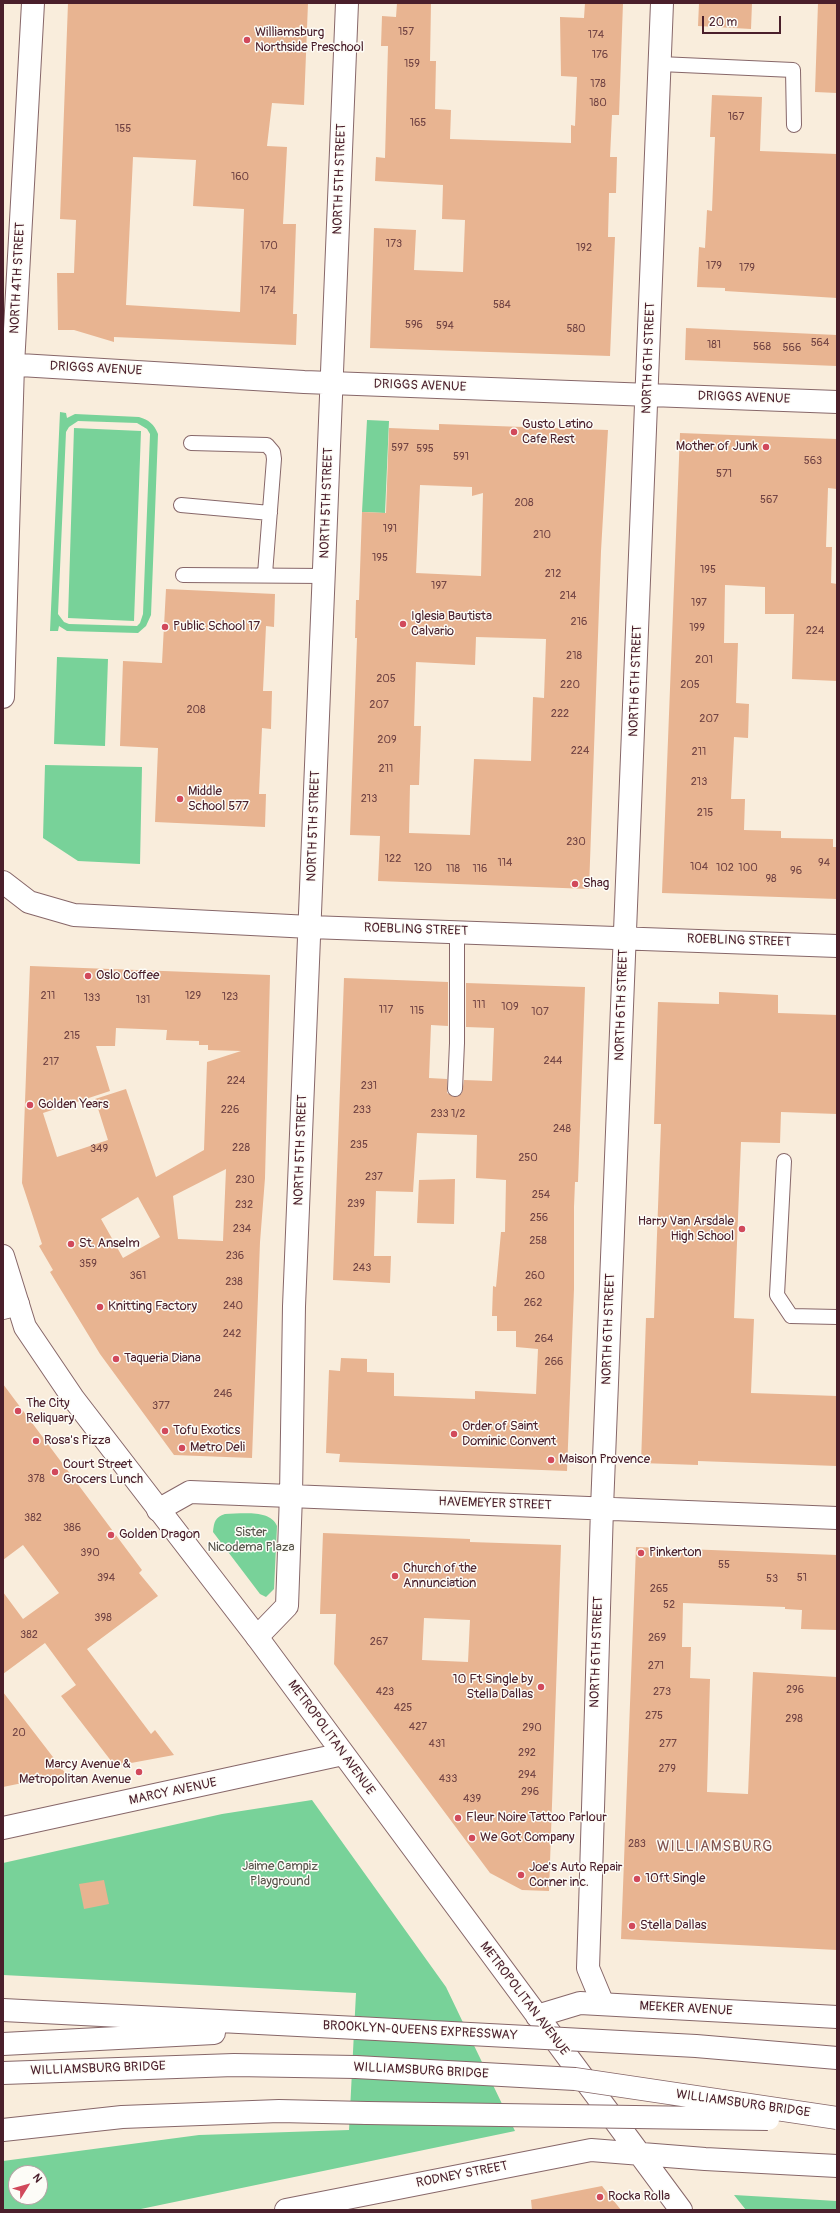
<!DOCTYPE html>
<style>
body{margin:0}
#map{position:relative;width:840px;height:2213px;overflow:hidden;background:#f9eddc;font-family:Pangolin,sans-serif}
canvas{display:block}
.frame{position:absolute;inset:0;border:4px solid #4a1f2b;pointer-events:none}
.north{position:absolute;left:8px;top:2165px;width:40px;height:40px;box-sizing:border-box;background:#fdfcf7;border:1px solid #b5a4a5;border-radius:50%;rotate:53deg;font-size:11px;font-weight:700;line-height:16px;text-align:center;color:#4a1f2b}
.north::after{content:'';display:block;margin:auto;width:14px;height:18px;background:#d1495b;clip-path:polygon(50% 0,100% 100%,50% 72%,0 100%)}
.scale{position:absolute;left:702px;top:16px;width:79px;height:18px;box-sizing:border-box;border:2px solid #4a1f2b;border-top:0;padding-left:5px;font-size:12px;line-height:14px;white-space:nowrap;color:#4a1f2b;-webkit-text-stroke:3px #fdfcf7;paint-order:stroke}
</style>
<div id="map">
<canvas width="840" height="2213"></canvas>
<div class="frame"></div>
<div class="north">N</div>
<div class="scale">20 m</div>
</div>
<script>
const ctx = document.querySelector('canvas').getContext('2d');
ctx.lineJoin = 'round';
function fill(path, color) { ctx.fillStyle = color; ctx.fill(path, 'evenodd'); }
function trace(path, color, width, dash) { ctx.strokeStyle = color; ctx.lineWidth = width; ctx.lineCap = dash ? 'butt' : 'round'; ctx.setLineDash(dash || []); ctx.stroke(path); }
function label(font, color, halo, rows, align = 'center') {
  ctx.font = font + ' Pangolin,sans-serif'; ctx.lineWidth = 3; ctx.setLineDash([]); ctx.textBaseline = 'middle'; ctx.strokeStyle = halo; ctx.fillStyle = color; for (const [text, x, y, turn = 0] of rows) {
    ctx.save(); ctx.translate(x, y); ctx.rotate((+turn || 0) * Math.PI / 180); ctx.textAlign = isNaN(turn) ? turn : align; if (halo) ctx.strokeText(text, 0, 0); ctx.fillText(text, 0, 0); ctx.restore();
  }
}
fill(new Path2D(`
 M60 412 66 413 67 418 75 414 139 417C149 420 154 424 158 434L151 615 146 626 138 633 67 631 59 626 58 631H50ZM78 421 137 423 147 429 150 434 143 614 140 623 137 626 69 624 64 622 58 614 66 432 69 427Z
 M367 420 389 421 385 513 362 512Z
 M74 428 141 431 134 621 68 618Z
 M57 657 108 659 105 746 54 744Z
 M45 765 142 767 140 864 78 861 43 838Z
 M225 1514C241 1514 270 1509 277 1526L274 1589 266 1597 260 1594 213 1532C214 1522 215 1517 225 1514Z
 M312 1800 446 1987 515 2131 136 2210H3V2161L199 2135 349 2130 356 1993 3 1975V1863L222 1814ZM16 2173H40V2197H16Z
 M734 2195 837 2201V2210H746Z`), '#78d299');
fill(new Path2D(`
 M68 3H308L304 105 272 103 267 146 287 147 283 224H296L293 314H297L296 345 114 337V342L74 330H58L57 273H74L76 220 60 219ZM133 157 196 160 193 206 244 209 240 312 126 305Z
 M397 3H431L430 61H436L435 109 451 110 450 139 571 143V125L575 126 577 77 561 76 560 17 584 18 585 3H623L619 115H612L610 157H617L616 193H609L608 237H615L610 356 370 348 374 228 416 230 414 270 463 272 465 220 442 219 443 185 375 181 376 157 385 158 388 46H381L382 16 396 17Z
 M699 3H752L751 29 698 26Z
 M818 3H837V93L815 92Z
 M712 95 762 97 760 151 837 154V298L725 291V288L697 287 699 247 705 248 707 210 712 211 715 137H710Z
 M686 328 837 335V366L685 360Z
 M439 424 608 430 601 551 589 889 378 881 380 836 350 835 357 638H355L356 600H359L362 512 386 513 389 428 439 430ZM420 485 472 487V496L483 493 481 576 416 573ZM476 637 546 639 544 698 533 697 531 761 474 759 470 835 409 833 410 785H419L421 726H414L416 662 475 665Z
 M680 433 837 439V489L828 488 826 547H832L831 583 837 584V681L792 679 794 614H765V587L725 585 724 643H738L736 703 749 704 748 738 734 737 731 799H745L744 830 781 831V838L833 839V847H837V899L662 893Z
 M166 589 275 594 274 627 266 626 263 691H272L271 729 262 728 259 794H266L265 827 155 822 158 748 120 746 123 661 162 663Z
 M30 966 270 975 265 1178 260 1242 252 1458 174 1455 100 1354 50 1272 53 1270 39 1246 42 1244 22 1183ZM116 1028 167 1030 166 1040 199 1041V1045H208V1050L241 1051 207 1062 204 1150 156 1177 126 1089 95 1099 108 1140 57 1157 43 1113 110 1091 96 1046H115ZM226 1169 223 1241 178 1239 173 1196ZM138 1197 160 1237 123 1258 101 1219Z
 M344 978 448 982V1026L431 1025 429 1078 447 1079V1093L455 1097 462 1093 464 1080 492 1081 494 1028 466 1027V983L585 987 578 1182H575L574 1207V1289L567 1471 339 1462 340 1454 326 1453 329 1370 340 1371 341 1358 367 1359V1372L394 1373V1396L475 1399V1391L536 1394 538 1349 516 1347V1331H497V1316H492L493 1286 496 1287 501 1232H505L506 1180 476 1178 477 1135 417 1133 413 1192 376 1191 374 1256H391L390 1283 333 1280Z
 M719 992 778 995V1013L837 1015V1114L781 1112 780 1143 741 1142 734 1318 754 1319 751 1393 837 1396V1466L698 1461V1465L641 1463 646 1318H654L661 1124H654L658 1002 719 1004Z
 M455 1179 454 1224 417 1223 419 1180Z
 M3 1384 142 1570 139 1573 158 1596 87 1649 151 1734 155 1730 174 1755 115 1766 61 1696 76 1685 45 1643 3 1674V1592L23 1619 59 1593 23 1545 3 1560Z
 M323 1533 470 1539V1542L561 1545 549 1891 522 1890 490 1873 334 1664 336 1614H320ZM424 1618 470 1620 468 1662 422 1660Z
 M636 1547 837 1555V1630L801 1629 802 1610 785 1609V1607L683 1603 682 1647H691L690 1678 710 1679 707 1792 748 1794 753 1672 837 1677V1950L621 1939Z
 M3 1692 66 1774 3 1787Z
 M104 1880 109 1904 84 1909 79 1884Z
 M602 2186 621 2210H532L531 2200Z`), '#e8b491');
const service = new Path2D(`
 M660 64 793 70 794 125
 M191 443 267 445 273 452 274 459 265 574
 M181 505 270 513
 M183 575 324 576
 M455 1089 457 1043V932
 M784 1161 777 1295 791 1316 837 1317`);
const pedestrian = new Path2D(`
 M257 1637 287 1606 291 1495`);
const minor = new Path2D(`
 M3 364 304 382 837 402
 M3 697 13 365 33 3
 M3 882 29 902 74 915 310 927 837 946
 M3 1308 18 1304
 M291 1495 294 1306 347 3
 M158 1510 190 1492 837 1518
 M603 2004 588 1968 590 1908 602 1508 662 3`);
const secondary = new Path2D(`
 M3 1256 25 1327 73 1398 257 1637 681 2210
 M3 1828 343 1754
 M537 2016 580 2003 837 2017
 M286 2210 591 2150 705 2159 837 2166`);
const motorway = new Path2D(`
 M3 2010 357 2028
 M3 2044 214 2033
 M3 2073 234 2065 356 2067
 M3 2130 122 2117 279 2111 367 2113`);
trace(service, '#876769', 16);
trace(pedestrian, '#876769', 24);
trace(minor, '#876769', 24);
trace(secondary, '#876769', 24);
trace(motorway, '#876769', 24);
trace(service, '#fff', 14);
trace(pedestrian, '#fff', 22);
trace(minor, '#fff', 22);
trace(secondary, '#fff', 22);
trace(motorway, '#fff', 22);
const motorwayBridge = new Path2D(`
 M357 2028 696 2046 837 2058
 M356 2067 575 2079 837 2118
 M367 2113 768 2119`);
trace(motorwayBridge, '#876769', 24, []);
trace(motorwayBridge, '#fff', 22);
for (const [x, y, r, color] of [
 [247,40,4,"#d1495b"],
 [514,432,4,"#d1495b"],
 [766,447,4,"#d1495b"],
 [403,624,4,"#d1495b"],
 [165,627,4,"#d1495b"],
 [180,799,4,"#d1495b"],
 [575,884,4,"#d1495b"],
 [88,976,4,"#d1495b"],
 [30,1105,4,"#d1495b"],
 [742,1229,4,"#d1495b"],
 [71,1244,4,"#d1495b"],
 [100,1307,4,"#d1495b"],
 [116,1359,4,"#d1495b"],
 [18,1411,4,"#d1495b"],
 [165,1431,4,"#d1495b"],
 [454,1434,4,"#d1495b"],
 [36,1441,4,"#d1495b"],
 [182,1448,4,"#d1495b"],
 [551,1460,4,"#d1495b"],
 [55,1472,4,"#d1495b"],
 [111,1535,4,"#d1495b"],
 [641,1553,4,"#d1495b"],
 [395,1576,4,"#d1495b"],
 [541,1687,4,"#d1495b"],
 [139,1772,4,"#d1495b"],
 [458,1818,4,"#d1495b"],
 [472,1838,4,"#d1495b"],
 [521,1875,4,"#d1495b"],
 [637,1879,4,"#d1495b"],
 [632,1926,4,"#d1495b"],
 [600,2197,4,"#d1495b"]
]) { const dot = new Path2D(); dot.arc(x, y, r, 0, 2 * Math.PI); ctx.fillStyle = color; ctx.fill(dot); trace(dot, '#fdfcf7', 1.5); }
label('11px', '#724444', null, [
 ["157",406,32],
 ["174",596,35],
 ["176",600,55],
 ["159",412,64],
 ["178",598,84],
 ["180",598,103],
 ["167",736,117],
 ["165",418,123],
 ["155",123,129],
 ["160",240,177],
 ["173",394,244],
 ["170",269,246],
 ["192",584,248],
 ["179",714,266],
 ["179",747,268],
 ["174",268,291],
 ["584",502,305],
 ["596",414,325],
 ["594",445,326],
 ["580",576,329],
 ["564",820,343],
 ["181",714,345],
 ["568",762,347],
 ["566",792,348],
 ["597",400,448],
 ["595",425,449],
 ["591",461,457],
 ["563",813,461],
 ["571",724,474],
 ["567",769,500],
 ["208",524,503],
 ["191",390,529],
 ["210",542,535],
 ["195",380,558],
 ["195",708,570],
 ["212",553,574],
 ["197",439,586],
 ["214",568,596],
 ["197",699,603],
 ["216",579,622],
 ["199",697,628],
 ["224",815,631],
 ["218",574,656],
 ["201",704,660],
 ["205",386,679],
 ["220",570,685],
 ["205",690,685],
 ["207",379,705],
 ["208",196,710],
 ["222",560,714],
 ["207",709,719],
 ["209",387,740],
 ["224",580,751],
 ["211",699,752],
 ["211",386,769],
 ["213",699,782],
 ["213",369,799],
 ["215",705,813],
 ["230",576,842],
 ["122",393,859],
 ["114",505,863],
 ["94",824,863],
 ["104",699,867],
 ["120",423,868],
 ["102",725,868],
 ["100",748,868],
 ["118",453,869],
 ["116",480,869],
 ["96",796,871],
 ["98",771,879],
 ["211",48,996],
 ["129",193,996],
 ["123",230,997],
 ["133",92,998],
 ["131",143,1000],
 ["111",479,1005],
 ["109",510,1007],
 ["117",386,1010],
 ["115",417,1011],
 ["107",540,1012],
 ["215",72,1036],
 ["244",553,1061],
 ["217",51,1062],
 ["224",236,1081],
 ["231",369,1086],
 ["226",230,1110],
 ["233",362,1110],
 ["233 1/2",448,1114],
 ["248",562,1129],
 ["235",359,1145],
 ["228",241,1148],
 ["349",99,1149],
 ["250",528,1158],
 ["237",374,1177],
 ["230",245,1180],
 ["254",541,1195],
 ["239",356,1204],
 ["232",244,1205],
 ["256",539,1218],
 ["234",242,1229],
 ["258",538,1241],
 ["236",235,1256],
 ["359",88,1264],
 ["243",362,1268],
 ["361",138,1276],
 ["260",535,1276],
 ["238",234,1282],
 ["262",533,1303],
 ["240",233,1306],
 ["242",232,1334],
 ["264",544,1339],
 ["266",554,1362],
 ["246",223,1394],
 ["377",161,1406],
 ["378",36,1479],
 ["382",33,1518],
 ["386",72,1528],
 ["390",90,1553],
 ["55",724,1565],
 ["394",106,1578],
 ["51",802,1578],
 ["53",772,1579],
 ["265",659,1589],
 ["52",669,1605],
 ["398",103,1618],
 ["382",29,1635],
 ["269",657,1638],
 ["267",379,1642],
 ["271",656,1666],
 ["296",795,1690],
 ["423",385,1692],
 ["273",662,1692],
 ["425",403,1708],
 ["275",654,1716],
 ["298",794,1719],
 ["427",418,1727],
 ["290",532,1728],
 ["20",19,1733],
 ["431",437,1744],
 ["277",668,1744],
 ["292",527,1753],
 ["279",667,1769],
 ["294",527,1775],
 ["433",448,1779],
 ["296",530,1792],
 ["439",472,1799],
 ["283",637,1844]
]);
label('13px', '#4a1f2b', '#fdfcf7', [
 ["Williamsburg",255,33],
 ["Northside Preschool",255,48],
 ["Gusto Latino",522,425],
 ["Cafe Rest",522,440],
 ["Mother of Junk",758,447,"right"],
 ["Iglesia Bautista",411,617],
 ["Calvario",411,632],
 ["Public School 17",173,627],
 ["Middle",188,792],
 ["School 577",188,807],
 ["Shag",583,884],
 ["Oslo Coffee",96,976],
 ["Golden Years",38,1105],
 ["Harry Van Arsdale",734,1222,"right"],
 ["High School",734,1237,"right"],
 ["St. Anselm",79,1244],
 ["Knitting Factory",108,1307],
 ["Taqueria Diana",124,1359],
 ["The City",26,1404],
 ["Reliquary",26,1419],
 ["Order of Saint",462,1427],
 ["Dominic Convent",462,1442],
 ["Tofu Exotics",173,1431],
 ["Rosa's Pizza",44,1441],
 ["Metro Deli",190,1448],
 ["Maison Provence",559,1460],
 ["Court Street",63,1465],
 ["Grocers Lunch",63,1480],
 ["Golden Dragon",119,1535],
 ["Pinkerton",649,1553],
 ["Church of the",403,1569],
 ["Annunciation",403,1584],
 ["10 Ft Single by",533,1680,"right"],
 ["Stella Dallas",533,1695,"right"],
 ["Marcy Avenue &",131,1765,"right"],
 ["Metropolitan Avenue",131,1780,"right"],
 ["Fleur Noire Tattoo Parlour",466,1818],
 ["We Got Company",480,1838],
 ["Joe's Auto Repair",529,1868],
 ["Corner inc.",529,1883],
 ["10ft Single",645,1879],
 ["Stella Dallas",640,1926],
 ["Rocka Rolla",608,2197]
], 'left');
label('13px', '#4a1f2b', '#fdfcf7', [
 ["NORTH 5TH STREET",340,179,-88],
 ["NORTH 4TH STREET",18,278,-87],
 ["NORTH 6TH STREET",649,358,-88],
 ["DRIGGS AVENUE",96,369,3],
 ["DRIGGS AVENUE",420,386,2],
 ["DRIGGS AVENUE",744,398,2],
 ["NORTH 5TH STREET",327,503,-88],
 ["NORTH 6TH STREET",636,681,-88],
 ["NORTH 5TH STREET",314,826,-88],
 ["ROEBLING STREET",416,930,2],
 ["ROEBLING STREET",739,941,2],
 ["NORTH 6TH STREET",622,1005,-88],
 ["NORTH 5TH STREET",301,1150,-88],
 ["NORTH 6TH STREET",609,1329,-88],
 ["HAVEMEYER STREET",495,1504,2],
 ["NORTH 6TH STREET",597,1652,-88],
 ["METROPOLITAN AVENUE",331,1738,54],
 ["MARCY AVENUE",173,1792,-12],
 ["METROPOLITAN AVENUE",524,1999,53],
 ["MEEKER AVENUE",686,2009,3],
 ["BROOKLYN-QUEENS EXPRESSWAY",420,2031,3],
 ["WILLIAMSBURG BRIDGE",98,2069,-2],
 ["WILLIAMSBURG BRIDGE",421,2071,3],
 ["WILLIAMSBURG BRIDGE",743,2104,8],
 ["RODNEY STREET",462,2175,-11]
]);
label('13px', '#58554c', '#fdfcf7', [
 ["Sister",251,1533],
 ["Nicodema Plaza",251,1548],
 ["Jaime Campiz",280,1867],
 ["Playground",280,1882]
]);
ctx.letterSpacing = '1px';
label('15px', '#81534f', '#fdfcf7', [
 ["WILLIAMSBURG",715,1847]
]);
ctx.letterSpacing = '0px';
</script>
